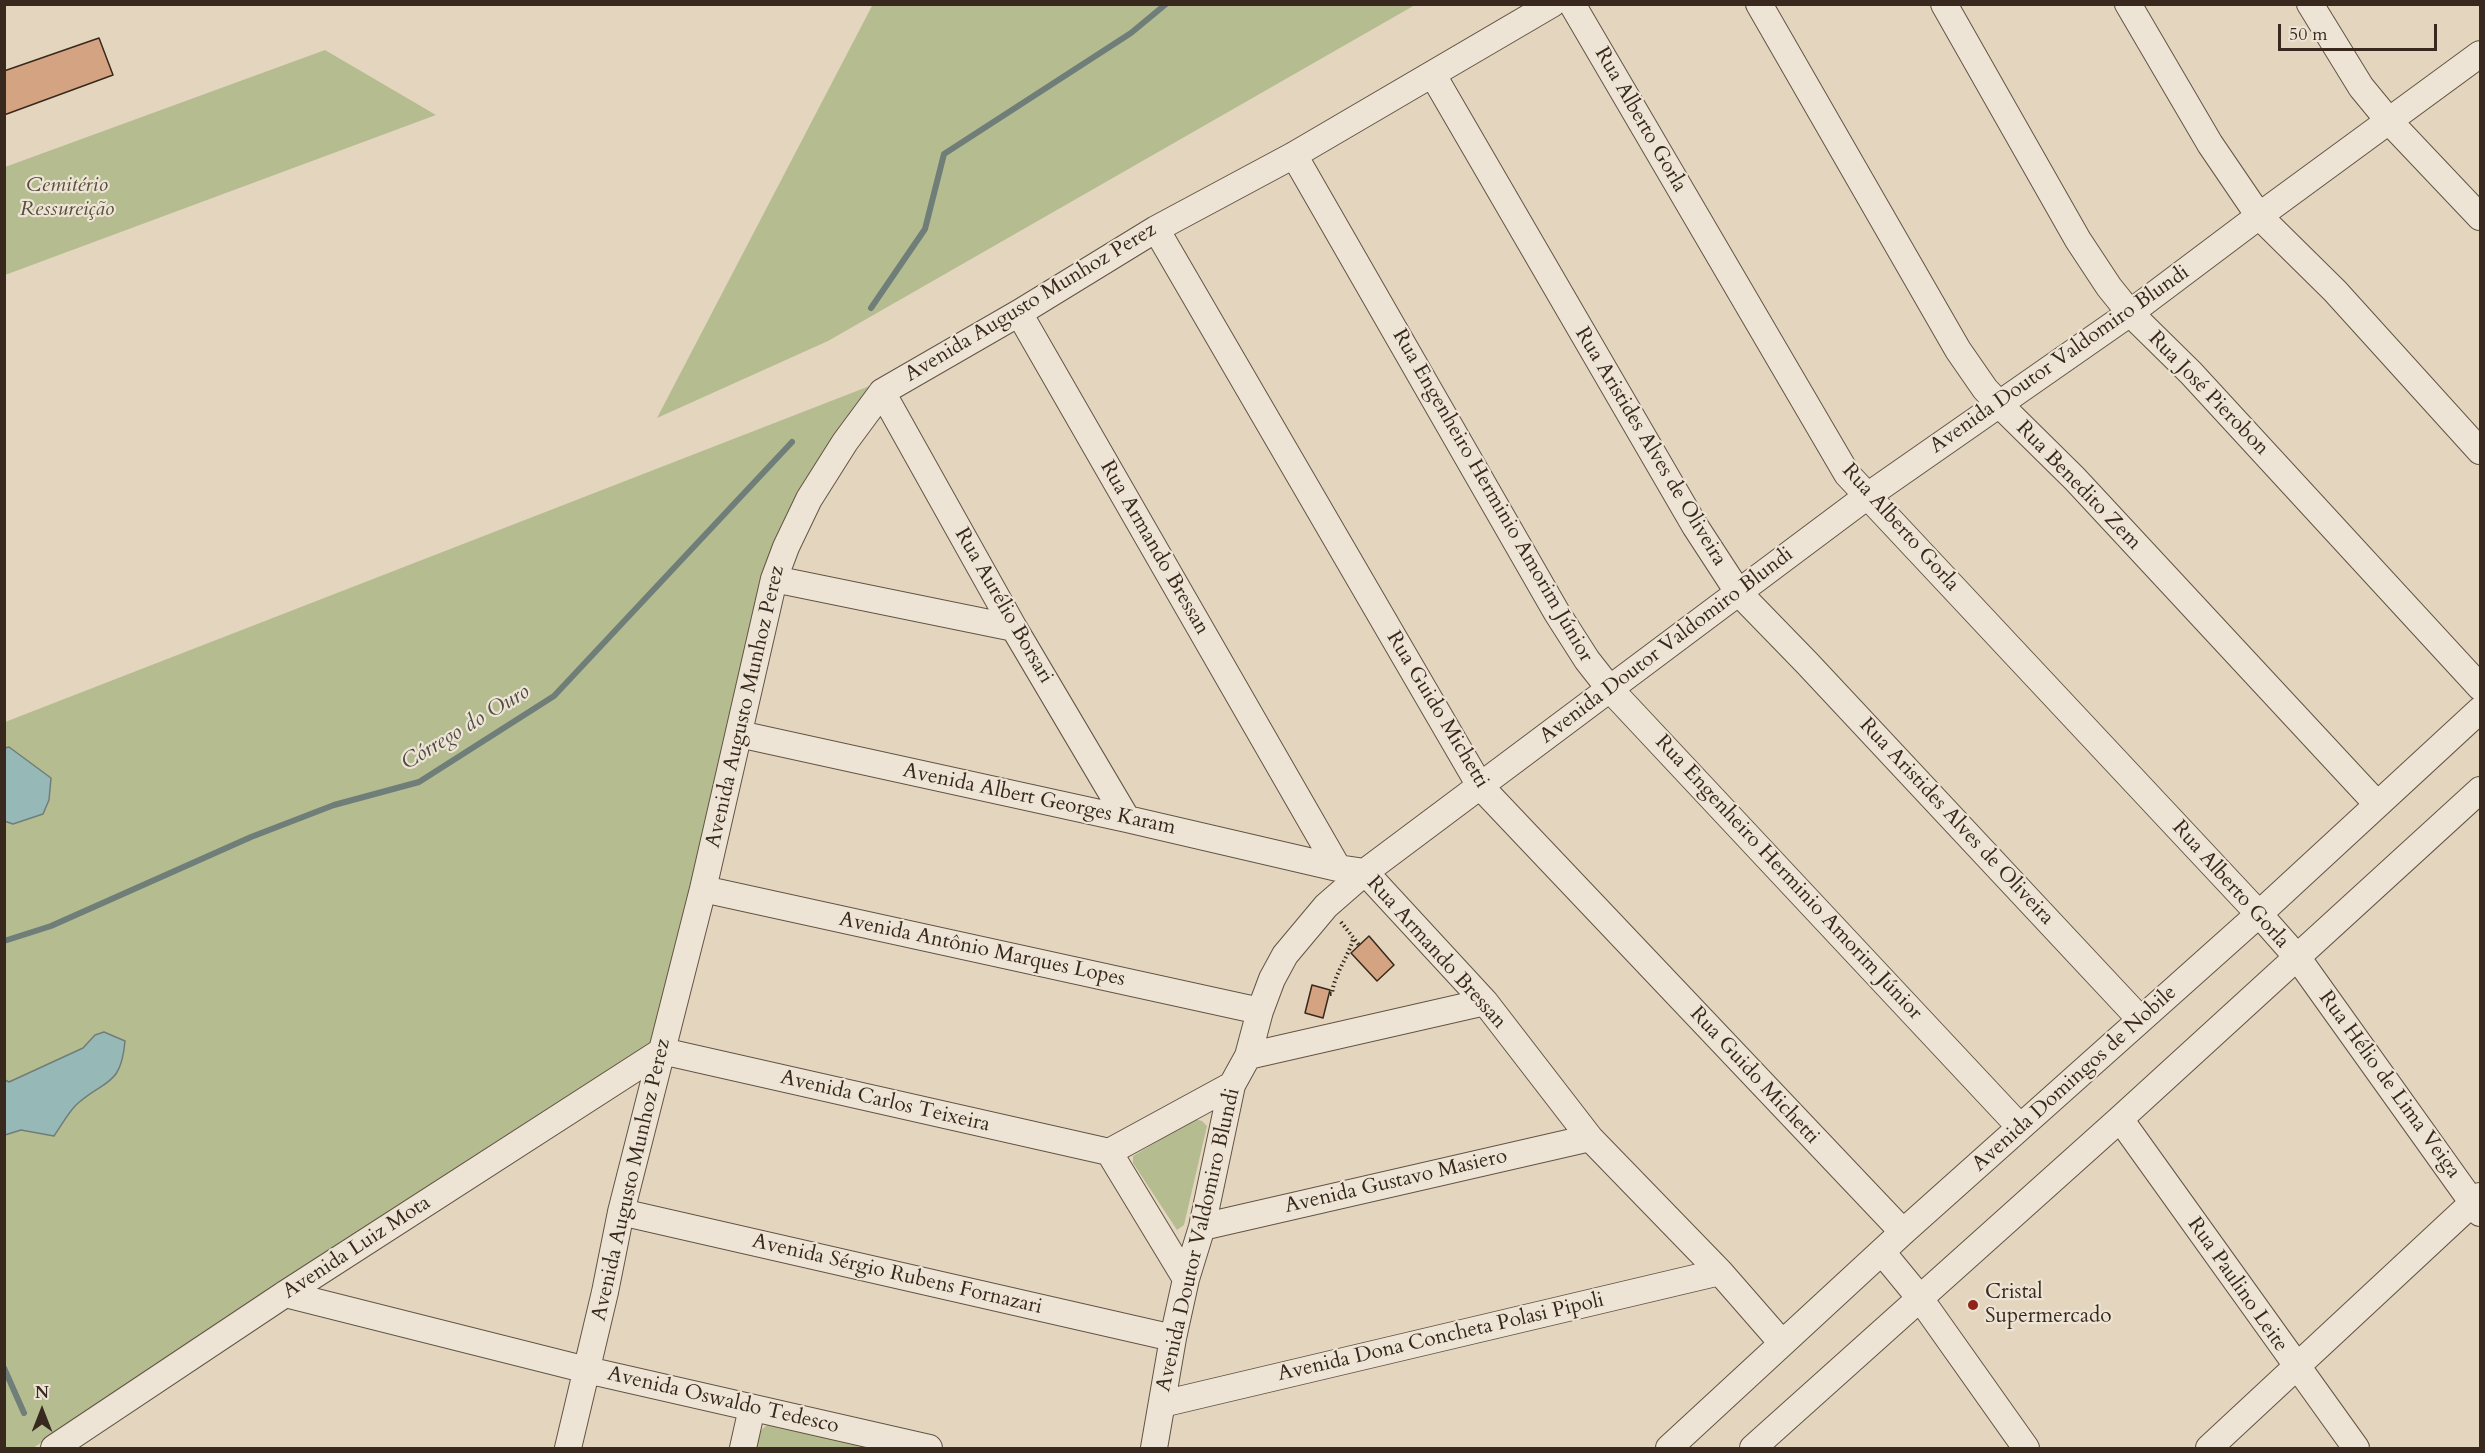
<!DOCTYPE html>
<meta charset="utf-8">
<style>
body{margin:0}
#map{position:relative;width:2485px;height:1453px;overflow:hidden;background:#e4d6be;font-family:Cardo,serif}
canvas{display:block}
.frame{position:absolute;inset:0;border:6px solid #38281d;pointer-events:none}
.north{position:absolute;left:12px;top:1381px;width:60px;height:60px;-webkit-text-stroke:4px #ede4d5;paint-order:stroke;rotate:0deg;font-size:16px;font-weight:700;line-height:24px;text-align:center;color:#38281d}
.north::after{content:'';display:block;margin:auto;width:21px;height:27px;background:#38281d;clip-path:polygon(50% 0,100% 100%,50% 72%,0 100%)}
.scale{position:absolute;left:2278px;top:24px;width:159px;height:27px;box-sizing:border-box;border:3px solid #38281d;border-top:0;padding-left:8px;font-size:18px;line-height:21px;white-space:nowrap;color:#38281d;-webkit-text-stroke:4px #ede4d5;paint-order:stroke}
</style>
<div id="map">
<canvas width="2485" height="1453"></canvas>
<div class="frame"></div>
<div class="north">N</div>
<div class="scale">50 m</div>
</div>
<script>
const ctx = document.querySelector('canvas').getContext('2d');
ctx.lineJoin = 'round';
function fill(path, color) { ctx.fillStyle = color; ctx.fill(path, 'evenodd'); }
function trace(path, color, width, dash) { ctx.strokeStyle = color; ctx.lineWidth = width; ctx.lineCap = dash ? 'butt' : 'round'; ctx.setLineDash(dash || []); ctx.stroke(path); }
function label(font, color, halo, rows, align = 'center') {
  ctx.font = font + ' Cardo,serif'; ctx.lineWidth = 4.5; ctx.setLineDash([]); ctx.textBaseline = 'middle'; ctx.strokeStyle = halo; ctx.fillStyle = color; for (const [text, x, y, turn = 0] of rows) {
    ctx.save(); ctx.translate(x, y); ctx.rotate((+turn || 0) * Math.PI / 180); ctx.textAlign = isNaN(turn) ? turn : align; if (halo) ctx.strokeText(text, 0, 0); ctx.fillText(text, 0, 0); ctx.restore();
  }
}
fill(new Path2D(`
 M873 4H1415V5L828 341 657 418Z
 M325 50 436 115 5 275V167Z
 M903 373 858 409 761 576 736 735 660 1050 280 1286 33 1448H5V722Z
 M1195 1119 1202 1121 1207 1126 1184 1225 1177 1230 1133 1163V1156Z
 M768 1424 888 1448H754L760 1431Z`), '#b5bd90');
const water = new Path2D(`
 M9 747 51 778 49 800 43 814 13 824 4 821 5 748Z
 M104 1032 125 1041C121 1088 104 1079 76 1105 68 1113 61 1126 54 1136L21 1130 5 1135V1080L9 1082 83 1048 95 1035Z`);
fill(water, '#96b8b7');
trace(water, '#707e79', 1.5);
trace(new Path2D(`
 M871 308 925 229 944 154 1131 33 1166 4
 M4 941 51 926 251 837 334 805 419 782 554 696 792 442
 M4 1368 24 1413`), '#707e79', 6);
const building = new Path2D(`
 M99 38 113 75 4 115V71Z
 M1369 936 1394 965 1377 981 1351 953Z
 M1312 985 1330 990 1323 1018 1305 1013Z`);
fill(building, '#d4a482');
trace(building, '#38281d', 1.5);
const street = new Path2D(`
 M1572 4 1847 474 2259 914 2297 957 2480 1213
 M1759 4 1958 350 1985 389 2000 405 2075 479 2377 804
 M1944 4 2078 240 2109 287 2130 313 2191 373 2480 687
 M2128 4 2210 144 2259 216 2335 291 2480 451
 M2310 4 2361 87 2389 121 2480 217
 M1433 75 1695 526 1738 592 1807 663 2140 1019
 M1294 155 1557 613 1587 660 1609 688 2020 1127
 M1156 229 1480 786 1903 1232
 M1019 313 1338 868 1365 872 1485 1002 1590 1138 1720 1272 1782 1343
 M882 392 1014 628 1127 819
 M774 579 1014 628
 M739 734 1127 819 1338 868
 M703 889 1260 1011
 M1248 1056 1485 1002
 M2120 1119 2356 1448
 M1109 1152 1186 1279
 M621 1212 1173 1338
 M1202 1227 1590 1138
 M1882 1252 1919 1297 2026 1448
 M285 1294 587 1370 929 1448
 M1162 1404 1720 1272
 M54 1448 285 1294 662 1051 1109 1152 1232 1085
 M568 1448 605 1292 621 1212 703 889 774 579 786 547 809 499 845 442 882 392 1019 313 1156 229 1294 155 1552 4
 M743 1448 752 1408
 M1154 1448 1173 1338 1186 1279 1202 1227 1232 1085 1248 1056 1260 1011 1272 979 1285 955 1326 906 1365 872 1866 497 2130 313 2259 216 2480 54
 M1669 1448 1903 1232 2259 914 2480 710
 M1753 1448 2120 1119 2480 790
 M2209 1448 2480 1196`);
trace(street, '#635445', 28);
trace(new Path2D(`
 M1341 922 1359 945
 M1330 994H1332C1334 974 1348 958 1353 939`), '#38281d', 4, [1.5, 3]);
trace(street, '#ede4d5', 26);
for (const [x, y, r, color] of [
 [1973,1305,6,"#8f2418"]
]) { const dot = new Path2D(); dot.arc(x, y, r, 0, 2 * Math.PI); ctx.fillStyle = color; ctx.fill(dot); trace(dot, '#ede4d5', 2); }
label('21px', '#38281d', '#ede4d5', [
 ["Rua Alberto Gorla",1640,120,60],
 ["Avenida Augusto Munhoz Perez",1031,303,-31],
 ["Avenida Doutor Valdomiro Blundi",2060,360,-35],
 ["Rua José Pierobon",2208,394,46],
 ["Rua Aristides Alves de Oliveira",1650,447,59],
 ["Rua Benedito Zem",2078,486,46],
 ["Rua Engenheiro Herminio Amorim Júnior",1492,496,60],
 ["Rua Alberto Gorla",1900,528,48],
 ["Rua Armando Bressan",1154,548,60],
 ["Rua Aurélio Borsari",1003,606,60],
 ["Avenida Doutor Valdomiro Blundi",1667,646,-37],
 ["Avenida Augusto Munhoz Perez",746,707,-77],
 ["Rua Guido Michetti",1437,710,59],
 ["Avenida Albert Georges Karam",1039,800,12],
 ["Rua Aristides Alves de Oliveira",1956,822,47],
 ["Rua Engenheiro Herminio Amorim Júnior",1788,878,47],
 ["Rua Alberto Gorla",2230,885,48],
 ["Avenida Antônio Marques Lopes",982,950,12],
 ["Rua Armando Bressan",1436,953,48],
 ["Rua Guido Michetti",1754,1076,47],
 ["Avenida Domingos de Nobile",2075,1079,-42],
 ["Rua Hélio de Lima Veiga",2389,1085,54],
 ["Avenida Carlos Teixeira",885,1102,13],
 ["Avenida Augusto Munhoz Perez",632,1180,-77],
 ["Avenida Gustavo Masiero",1396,1182,-13],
 ["Avenida Doutor Valdomiro Blundi",1199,1240,-77],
 ["Avenida Luiz Mota",357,1248,-33],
 ["Avenida Sérgio Rubens Fornazari",897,1275,13],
 ["Rua Paulino Leite",2237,1285,55],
 ["Avenida Dona Concheta Polasi Pipoli",1441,1338,-13],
 ["Avenida Oswaldo Tedesco",723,1401,13]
]);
label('italic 21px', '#574d3a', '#ede4d5', [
 ["Cemitério",67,186],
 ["Ressureição",67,210]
]);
label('21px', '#38281d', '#ede4d5', [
 ["Cristal",1985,1293],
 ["Supermercado",1985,1317]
], 'left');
label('italic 22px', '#504c44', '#ede4d5', [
 ["Córrego do Ouro",466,728,-31]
]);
</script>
